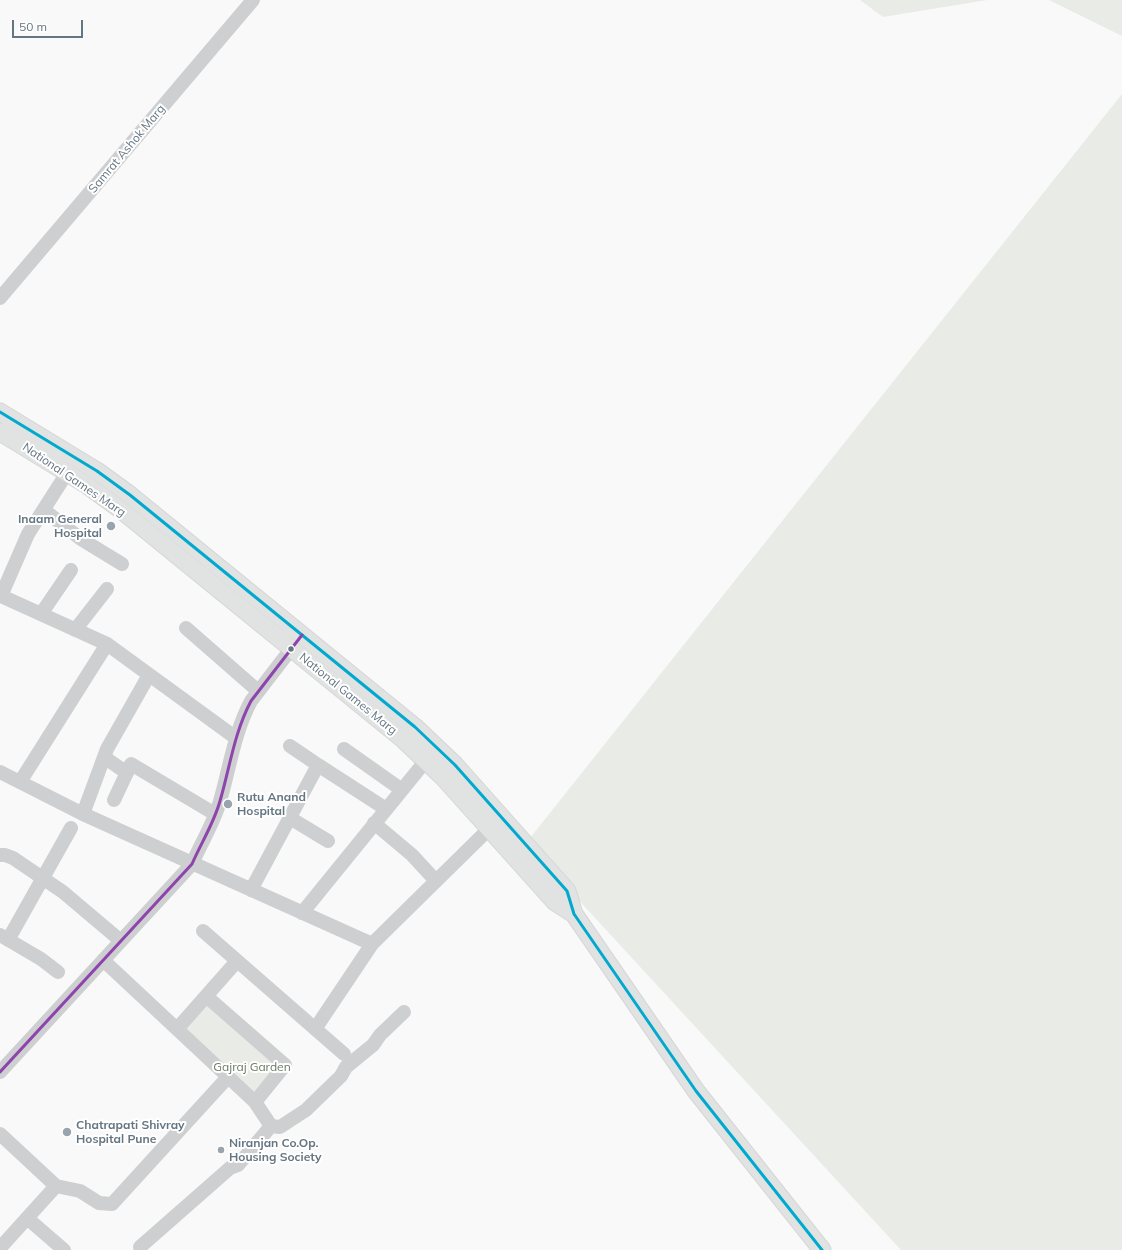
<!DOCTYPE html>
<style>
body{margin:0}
#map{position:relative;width:1122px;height:1250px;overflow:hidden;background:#f9f9f9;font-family:Mulish,sans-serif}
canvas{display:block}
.scale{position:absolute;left:12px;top:20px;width:71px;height:18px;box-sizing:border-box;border:2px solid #657683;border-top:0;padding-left:5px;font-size:12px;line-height:14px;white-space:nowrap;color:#657683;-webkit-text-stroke:3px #fff;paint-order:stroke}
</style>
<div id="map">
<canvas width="1122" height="1250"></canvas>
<div class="scale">50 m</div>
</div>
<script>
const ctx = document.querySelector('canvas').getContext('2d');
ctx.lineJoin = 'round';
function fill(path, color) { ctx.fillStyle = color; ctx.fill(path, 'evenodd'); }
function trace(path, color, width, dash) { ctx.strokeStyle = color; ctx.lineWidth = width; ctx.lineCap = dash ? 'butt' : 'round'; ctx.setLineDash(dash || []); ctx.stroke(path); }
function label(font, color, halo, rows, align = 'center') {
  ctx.font = font + ' Mulish,sans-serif'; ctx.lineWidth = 4; ctx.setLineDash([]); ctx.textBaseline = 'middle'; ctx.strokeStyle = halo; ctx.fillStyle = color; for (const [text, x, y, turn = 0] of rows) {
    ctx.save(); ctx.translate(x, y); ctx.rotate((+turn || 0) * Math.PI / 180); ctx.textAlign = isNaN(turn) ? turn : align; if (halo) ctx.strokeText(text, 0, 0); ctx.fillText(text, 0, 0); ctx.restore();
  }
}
fill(new Path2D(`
 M860 0H987L883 17Z
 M1049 0H1122V36Z
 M1122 94V1250H901L526 843Z
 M206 996 285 1065 255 1102 177 1029Z`), '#e8ebe6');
const major = new Path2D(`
 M0 412 97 471 130 495 415 727 455 765 567 891 574 914 696 1091 822 1250
 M0 432 87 485 120 509 404 740 443 777 555 902 574 914`);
trace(major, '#d5d6d7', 19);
trace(new Path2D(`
 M0 298 253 0
 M72 465 28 534 1 596 107 644 236 738
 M44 510 81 539 122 564
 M41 614 71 570
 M186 628 258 691
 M75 630 107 589
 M290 746 318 765
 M344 749 402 790
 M104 757 127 773
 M0 772 83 814 372 944 496 822
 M20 782 107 644
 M114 800 131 764 215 814
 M83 814 107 749 149 675
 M290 818 328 841
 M374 823 412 855 436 881
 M0 855H5L13 858 63 892 121 941
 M251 890 318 765 386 809
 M302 913 432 753
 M203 931 344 1054
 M0 935 41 959 58 972
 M8 940 71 828
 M103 960 255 1102 271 1126
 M206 996 285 1065 255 1102
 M177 1029 237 961
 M315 1029 372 944
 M0 1072 192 864C201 843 214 823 220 801 230 767 234 733 251 701L298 640
 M271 1126 280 1127 306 1110 341 1076 346 1067 373 1045 380 1035 404 1012
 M0 1134 56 1186
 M56 1186 80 1191 99 1203 112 1204 228 1077
 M27 1218 64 1250
 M140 1247 230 1168 238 1165 271 1126
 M0 1248 56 1186`), '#cecfd0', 14);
trace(major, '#e1e2e2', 17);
trace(new Path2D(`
 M0 412 97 471 130 495 415 727 455 765 567 891 574 914 696 1091 822 1250`), '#00a9ce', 3);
trace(new Path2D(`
 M0 1072 192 864C201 843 214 823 220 801 230 767 234 733 251 701L302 635`), '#8e44ad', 3);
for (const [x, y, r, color] of [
 [111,526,5,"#99a4ac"],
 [291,649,3.5,"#657683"],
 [228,804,5,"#99a4ac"],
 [67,1132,5,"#99a4ac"],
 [221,1150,4,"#99a4ac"]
]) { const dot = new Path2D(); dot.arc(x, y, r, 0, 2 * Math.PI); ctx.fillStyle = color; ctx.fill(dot); trace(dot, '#fff', 1.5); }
label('12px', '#657683', '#fff', [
 ["Samrat Ashok Marg",127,149,-50],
 ["National Games Marg",74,480,34],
 ["National Games Marg",348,694,39]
]);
label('bold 12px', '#657683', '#fff', [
 ["Inaam General",102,519,"right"],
 ["Hospital",102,533,"right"],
 ["Rutu Anand",237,797],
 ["Hospital",237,811],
 ["Chatrapati Shivray",76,1125],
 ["Hospital Pune",76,1139],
 ["Niranjan Co.Op.",229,1143],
 ["Housing Society",229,1157]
], 'left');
label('12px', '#687a64', '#fff', [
 ["Gajraj Garden",252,1067]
]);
</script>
